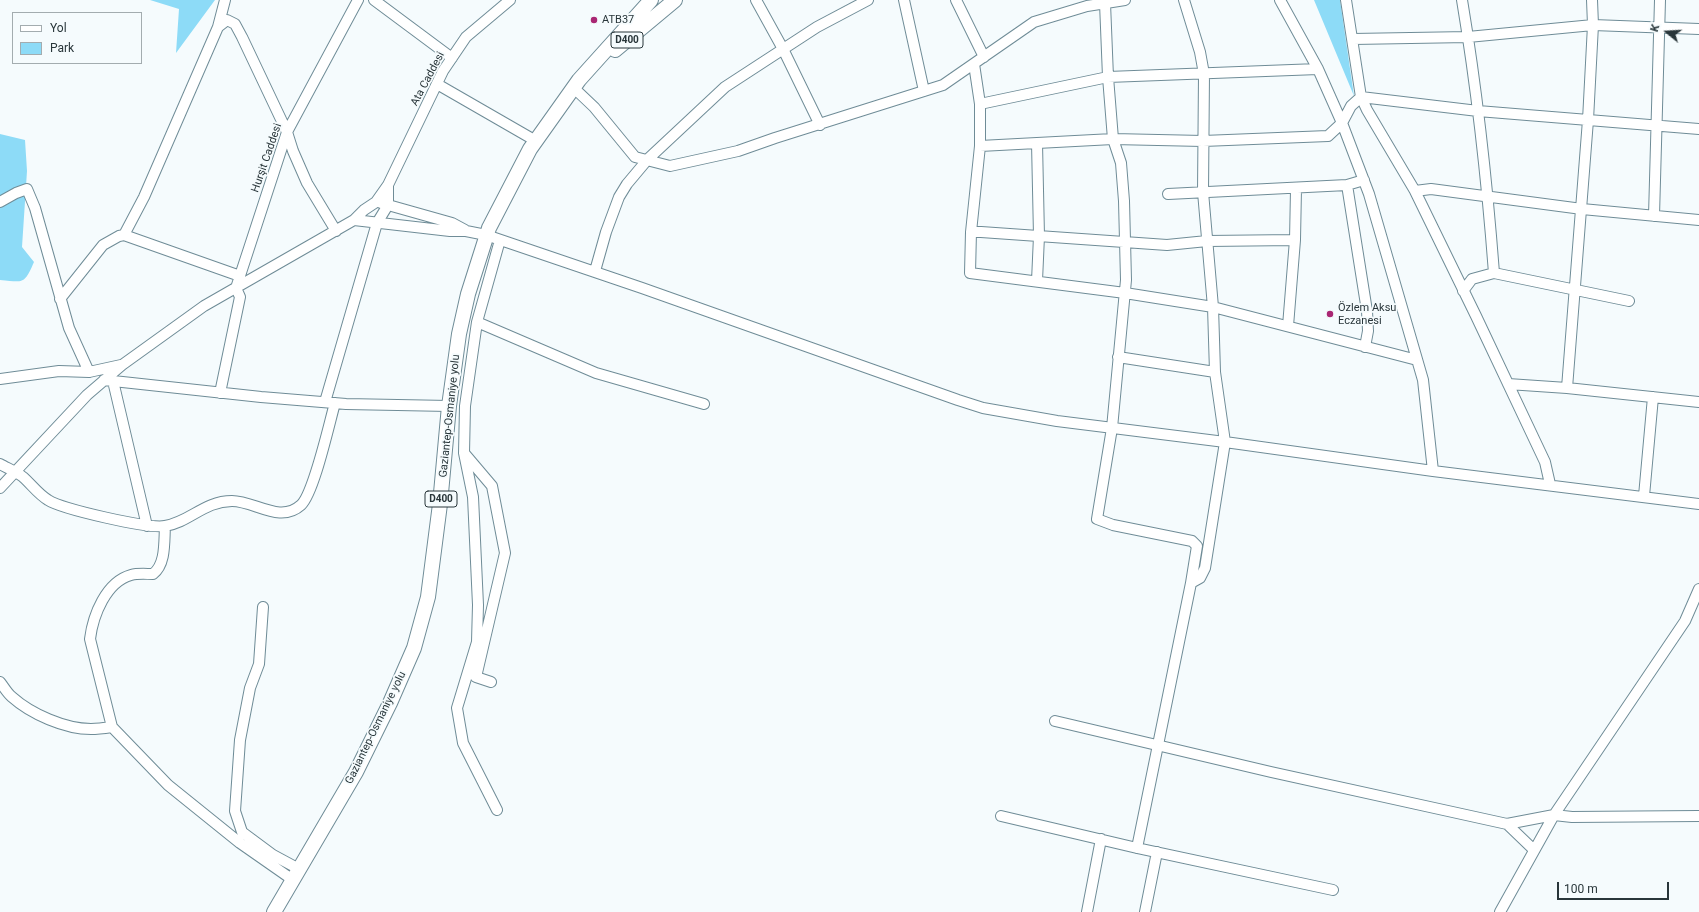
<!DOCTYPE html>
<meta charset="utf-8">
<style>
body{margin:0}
#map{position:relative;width:1699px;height:912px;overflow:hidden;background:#f5fbfd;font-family:Roboto,sans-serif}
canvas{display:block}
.legend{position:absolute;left:12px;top:12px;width:130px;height:52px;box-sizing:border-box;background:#f5fbfd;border:1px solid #a3acaf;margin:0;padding:5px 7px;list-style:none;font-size:12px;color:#29363a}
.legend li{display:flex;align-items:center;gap:8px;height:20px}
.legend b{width:20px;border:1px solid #a3acaf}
.north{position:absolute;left:1647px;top:12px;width:40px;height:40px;-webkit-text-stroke:3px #f5fbfd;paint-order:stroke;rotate:288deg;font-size:11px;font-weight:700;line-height:16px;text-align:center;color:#29363a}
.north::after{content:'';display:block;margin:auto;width:14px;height:18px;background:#29363a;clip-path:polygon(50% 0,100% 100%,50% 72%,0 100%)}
.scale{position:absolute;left:1557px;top:882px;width:112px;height:18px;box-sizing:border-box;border:2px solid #29363a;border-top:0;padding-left:5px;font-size:12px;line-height:14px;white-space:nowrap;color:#29363a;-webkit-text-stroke:3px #f5fbfd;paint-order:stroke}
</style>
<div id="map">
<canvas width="1699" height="912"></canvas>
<ul class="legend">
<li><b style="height:5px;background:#fff"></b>Yol</li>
<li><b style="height:11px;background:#8ddbf7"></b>Park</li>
</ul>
<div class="north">K</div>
<div class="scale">100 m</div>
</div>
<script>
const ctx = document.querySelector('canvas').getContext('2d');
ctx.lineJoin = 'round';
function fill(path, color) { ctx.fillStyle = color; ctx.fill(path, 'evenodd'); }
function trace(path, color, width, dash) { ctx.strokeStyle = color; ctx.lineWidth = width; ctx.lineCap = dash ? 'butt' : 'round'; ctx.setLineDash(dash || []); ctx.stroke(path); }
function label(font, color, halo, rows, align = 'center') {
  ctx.font = font + ' Roboto,sans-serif'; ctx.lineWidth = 3.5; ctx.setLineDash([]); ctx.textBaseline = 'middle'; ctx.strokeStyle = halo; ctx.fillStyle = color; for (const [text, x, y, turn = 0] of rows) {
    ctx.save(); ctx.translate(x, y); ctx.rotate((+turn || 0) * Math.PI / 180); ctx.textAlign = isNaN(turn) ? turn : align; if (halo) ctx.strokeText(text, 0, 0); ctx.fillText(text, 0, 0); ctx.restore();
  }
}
fill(new Path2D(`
 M150 0H215L176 53 179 9Z
 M1314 0H1340L1354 96Z
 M0 134 25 140 27 171 22 247 34 262C24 285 24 282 0 280Z`), '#8ddbf7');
const minor = new Path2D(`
 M374 0 452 58
 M756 0 783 49 820 125
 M904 0 924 91
 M956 0 984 57
 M1184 0 1200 52 1204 74 1203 192 1213 307 1215 372 1225 442 1205 568 1200 578 1191 583
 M1280 0 1318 69 1342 123 1369 194 1423 380 1433 471
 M1346 0 1361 97 1367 110 1415 191 1476 316 1545 462 1550 484
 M1462 0C1477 90 1487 181 1494 273
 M1105 3 1108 77 1113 139 1121 163 1124 201 1126 280 1112 428 1097 519 1113 525 1192 541 1197 546 1191 583 1137 848
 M218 27 225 0
 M1353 39 1468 37 1593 25 1699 29
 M974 64 980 104V146
 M437 84 536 141
 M574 88 594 107 635 157 670 166 738 151 775 138 943 85 1034 22 1087 6 1125 0
 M980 104 1108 77 1318 69
 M1347 185 1367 311 1368 331 1365 347
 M1415 191 1431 189 1582 209 1699 220
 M1168 194 1347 185 1364 180
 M0 202 16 193 27 189 35 208 69 328 89 372
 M381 203 452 223 465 230
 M1654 216 1660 0
 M354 220 450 231H466L486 235 642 288 958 400 983 408 1057 421 1225 442 1433 471 1699 504
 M971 232H981L1167 245 1207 241 1295 240 1288 326
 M124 235 144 197 218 27 227 20 235 24 242 37 287 132 293 151 307 183 336 231
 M1295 240 1296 189
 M595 271 606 232 619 197 627 184 648 159 725 87 817 27 868 0
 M1037 281 1039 236 1037 143
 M1463 291 1472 279 1494 273 1629 301
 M60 299 103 245 119 236 124 235 240 276
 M477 322 500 240
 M1118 357 1215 372
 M1417 360 1213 307 1125 293 970 273 971 232 980 146 1113 139 1203 141 1328 136 1342 123 1351 106 1361 97 1478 111 1699 129
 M0 379 59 371 89 372 121 365
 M104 380 261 397 346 404 449 406
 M113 381 147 526
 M1508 384 1567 388 1699 402
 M1567 388 1588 120 1593 25 1592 0
 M220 393 240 297 236 288 287 132 358 0
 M325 402 377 223 388 205V185
 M464 453 492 486 505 553 476 677 491 682
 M0 464C7 468 17 472 23 477 32 485 38 494 48 500 62 509 148 529 165 526 190 522 204 501 232 501 255 501 280 524 301 505 314 493 329 424 335 403
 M0 488 87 395 122 365 204 306 354 220 364 210 376 202 388 185 443 71 466 37 510 0
 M1644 496 1653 397
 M263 607 259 664 250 688 240 740 235 811 242 832 273 855 299 869
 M0 682C4 687 7 693 12 697 31 714 65 729 91 729 98 729 105 728 112 727L168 785 240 843 293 880
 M1055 721 1271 772 1507 824 1554 815 1572 817 1699 816
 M112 727 90 639C93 615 106 582 131 575 138 573 146 574 153 574 166 564 164 542 165 526
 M497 810 463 743 457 708 477 642 478 605 473 497 464 453 465 406 477 322 596 373 704 404
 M1001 816 1137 848 1333 890
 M1507 824 1534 850
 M1087 912 1101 839
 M1145 912 1157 852
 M1500 912 1554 815 1685 621 1699 589`);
const highway = new Path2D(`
 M615 50 675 0
 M274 912 356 772 390 703 414 648 428 597 440 504 449 406 459 334 468 294 489 228 530 149 579 80 651 0`);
trace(minor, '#6f8c97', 12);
trace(highway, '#6f8c97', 16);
trace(minor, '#fff', 10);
trace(highway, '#fff', 14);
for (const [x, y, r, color] of [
 [594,20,4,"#a92673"],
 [1330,314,4,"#a92673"]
]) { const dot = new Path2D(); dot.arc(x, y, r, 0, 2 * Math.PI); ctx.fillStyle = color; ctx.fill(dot); trace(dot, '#f5fbfd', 1.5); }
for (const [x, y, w] of [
 [627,40,32],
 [441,499,32]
]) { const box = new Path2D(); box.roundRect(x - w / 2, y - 8, w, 16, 3); ctx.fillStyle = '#f5fbfd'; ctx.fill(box); trace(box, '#29363a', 1); }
label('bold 10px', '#29363a', null, [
 ["D400",627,40],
 ["D400",441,499]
]);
label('11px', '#29363a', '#f5fbfd', [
 ["ATB37",602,20],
 ["Özlem Aksu",1338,308],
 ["Eczanesi",1338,321]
], 'left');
label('11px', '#29363a', '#f5fbfd', [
 ["Ata Caddesi",428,79,-62],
 ["Hurşit Caddesi",267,158,-71],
 ["Gaziantep-Osmaniye yolu",450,416,-84],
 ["Gaziantep-Osmaniye yolu",376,728,-64]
]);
</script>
